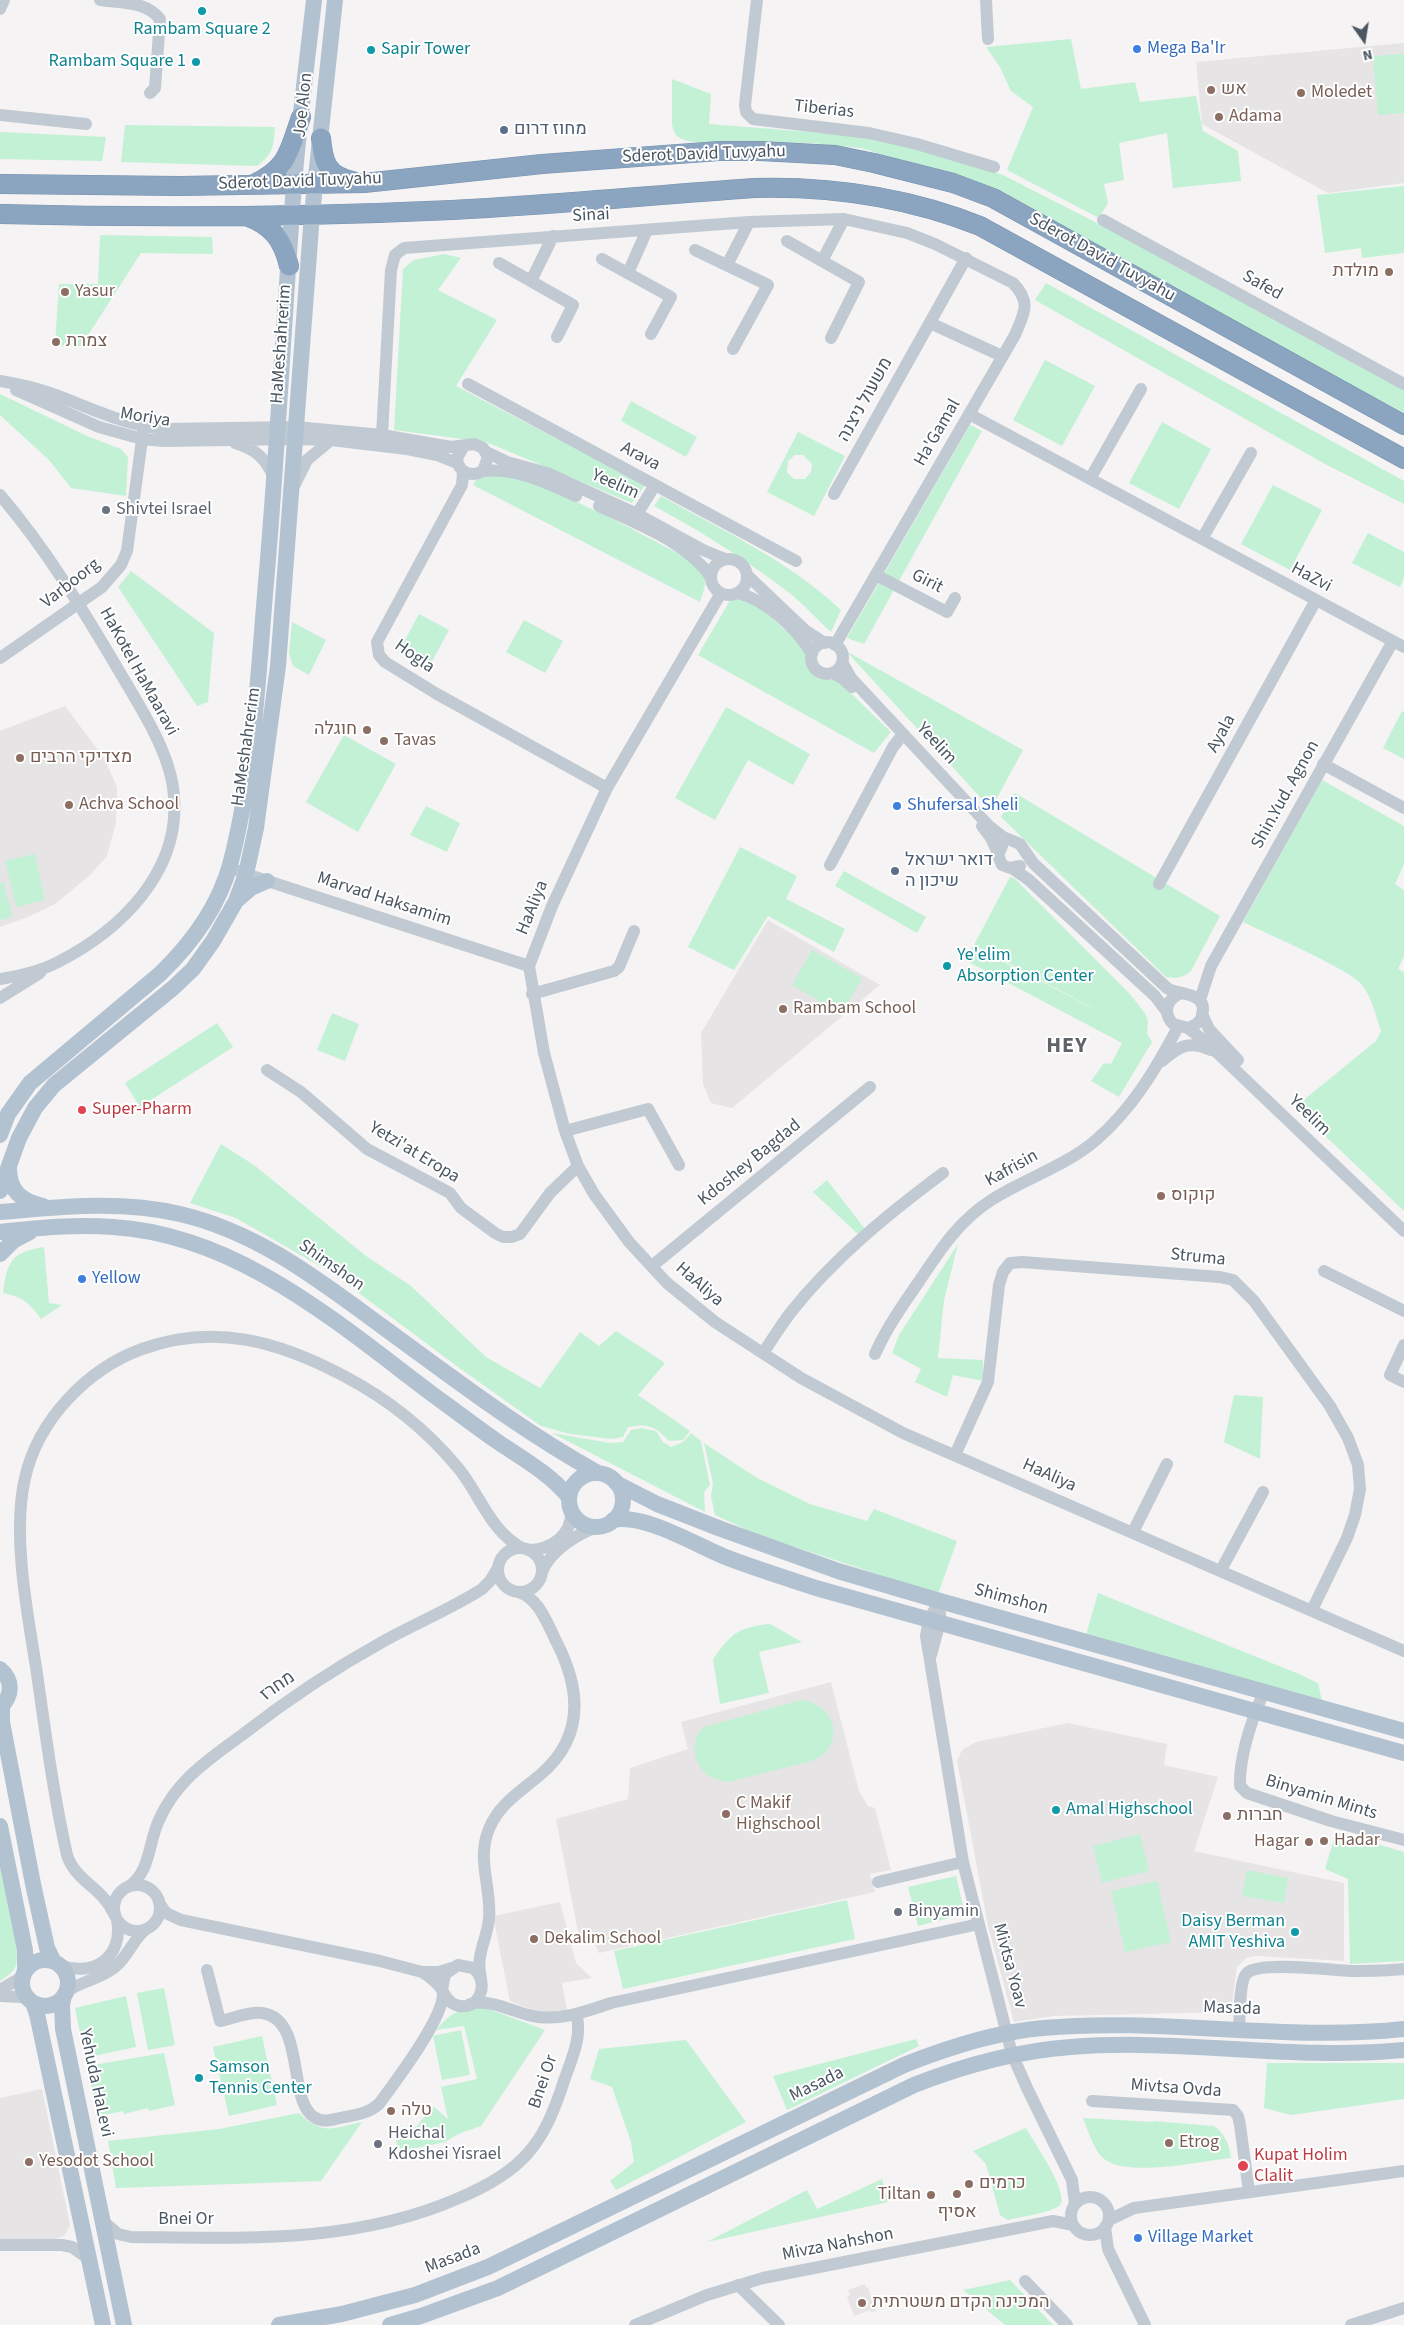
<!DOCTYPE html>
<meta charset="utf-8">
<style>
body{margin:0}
#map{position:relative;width:1404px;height:2325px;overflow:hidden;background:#f5f3f3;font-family:"Source Sans 3",sans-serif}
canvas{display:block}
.north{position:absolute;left:1339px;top:15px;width:50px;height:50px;-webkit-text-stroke:4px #fff;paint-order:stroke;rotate:167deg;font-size:14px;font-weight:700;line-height:20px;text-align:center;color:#4a5661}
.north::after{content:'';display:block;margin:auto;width:18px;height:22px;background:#4a5661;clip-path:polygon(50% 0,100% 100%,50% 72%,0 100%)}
</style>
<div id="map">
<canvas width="1404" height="2325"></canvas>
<div class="north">N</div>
</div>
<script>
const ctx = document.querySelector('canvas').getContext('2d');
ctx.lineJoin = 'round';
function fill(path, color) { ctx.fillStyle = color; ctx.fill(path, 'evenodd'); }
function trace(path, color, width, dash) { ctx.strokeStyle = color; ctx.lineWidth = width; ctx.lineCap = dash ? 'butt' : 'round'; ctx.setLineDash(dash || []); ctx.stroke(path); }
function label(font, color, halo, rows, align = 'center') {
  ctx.font = font + ' "Source Sans 3",Heebo,sans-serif'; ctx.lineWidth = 4; ctx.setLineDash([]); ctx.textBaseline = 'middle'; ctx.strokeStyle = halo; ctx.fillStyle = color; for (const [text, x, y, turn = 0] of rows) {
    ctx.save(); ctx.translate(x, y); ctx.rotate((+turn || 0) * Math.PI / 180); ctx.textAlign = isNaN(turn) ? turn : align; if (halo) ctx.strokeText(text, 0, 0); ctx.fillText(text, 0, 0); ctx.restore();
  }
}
fill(new Path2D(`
 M1404 43V183L1328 193 1202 124 1196 62Z
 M65 706 104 758 117 787 116 823 107 856 89 876 55 904 28 917 0 927V731Z
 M768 920 880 985 732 1108 711 1103 703 1084 701 1033Z
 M831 1682 859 1791 868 1806 875 1808 891 1870 870 1874 875 1892 599 1953 593 1940 580 1942 556 1819 628 1799 630 1768 688 1749 681 1722Z
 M1068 1723 1167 1744 1164 1765 1218 1777 1194 1851 1344 1883V1961L1256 1956 1246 1958 1237 1967 1231 2012 1054 2016 1014 2022 988 1926 957 1761 962 1750 976 1742Z
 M560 1902 576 1963 592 1978 562 1983 567 2011 539 2013 510 2001 493 1916Z
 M42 2089 70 2225 65 2235 56 2239H0V2098Z
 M865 2284 866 2288 868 2287 876 2311 871 2312 870 2310 854 2316 847 2297 850 2295 848 2290Z`), '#e6e4e5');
fill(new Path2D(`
 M1071 39 1081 89 1135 82 1140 102 1196 96 1203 131 1238 151 1241 181 1173 188 1167 133 1119 143 1124 180 1104 184 1108 203 1099 218 1007 170 1033 107 1011 91 1000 67 986 47Z
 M1404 54V113L1378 115 1373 56Z
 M672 79 711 94 709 124 848 135 900 144 1003 175 1140 245 1404 390V413L1098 250 919 166 861 148 812 143 692 142C680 139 674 137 672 124Z
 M125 125 275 127C273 147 274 153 257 166L121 162Z
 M0 132 106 137 102 161 0 159Z
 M1404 186V253L1362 258 1361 248 1325 253 1317 195Z
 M100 235 212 237 213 254 141 253 81 346 55 345 59 284H98Z
 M444 254 461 258 438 290 497 320 456 386 645 485 632 503 486 442 394 430 403 269 414 260Z
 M1046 283 1404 481V504L1325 464 1035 300Z
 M1045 360 1095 386 1062 446 1013 420Z
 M0 394 87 436 121 449 128 457 126 496 71 488 49 460 0 415Z
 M631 401 697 437 686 457 621 421Z
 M1162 422 1211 449 1179 509 1129 483Z
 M970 425 982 431 864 644 847 638Z
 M798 432 845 456 814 516 767 492ZM795 455H803L812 464 811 472 805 479H794L787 472 788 461Z
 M483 467C547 485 605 514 664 546 677 553 692 558 702 570 709 580 703 592 700 602L473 485Z
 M1273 485 1322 510 1290 570 1241 544Z
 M661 496C722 530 789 561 841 610L831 632C818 620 805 606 792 595 748 561 702 532 654 506Z
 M1368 533 1404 552V578L1400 587 1352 563Z
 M131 571 214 633 208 702 197 706 118 587Z
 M740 595 759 605 806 650C802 669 817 684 836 679L891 732 874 753 698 655 732 597Z
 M419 614 449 630 428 669 398 653Z
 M524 620 563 641 545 673 506 652Z
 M292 622 326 640 309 675 293 666 289 653Z
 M846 651 1023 750 991 809Z
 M726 707 810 754 793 785 748 760 715 820 675 798Z
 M1402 711 1404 712V759L1383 748Z
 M344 735 396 764 358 832 306 802Z
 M1322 780 1404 826V864L1395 884 1404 890V956L1398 969 1404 972V1211L1295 1107 1376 1041 1381 1031C1376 1016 1372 998 1362 985 1352 970 1265 933 1243 922Z
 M1015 793 1220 916 1191 971C1182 978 1177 979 1166 977L1001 817Z
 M426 806 460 823 447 852 410 835Z
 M740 847 797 876 786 899 845 929 834 952 768 916 734 970 688 947Z
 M35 854 45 900 16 907 5 861Z
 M844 871 926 917 917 933 835 886Z
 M1010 877 1014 878 1129 993 1145 1013 1148 1021 1147 1033 1152 1042 1119 1097 1091 1081 1104 1063 1111 1064 1122 1043 965 960 973 946 1131 1028 974 945Z
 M4 882 12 917 0 920V883Z
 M812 950 862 978 841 1014 792 985Z
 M332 1013 359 1024 345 1061 317 1050Z
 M217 1023 233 1047 140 1107 125 1083Z
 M221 1144 254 1165 366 1256 411 1286 486 1357 540 1388 580 1332 599 1346 616 1331 665 1363 638 1395 690 1431 683 1440 669 1441C655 1426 648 1423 628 1427L623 1437 612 1439 570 1434 541 1426 458 1367 332 1273 236 1218 190 1203Z
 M827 1180 865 1229 859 1235 813 1192Z
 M958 1244 944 1300 938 1358 983 1360V1381L953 1375 947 1397 915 1382 921 1369 892 1353 899 1335Z
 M44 1247 49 1303 62 1305 41 1319C30 1303 22 1297 3 1293 7 1262 11 1252 44 1247Z
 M1234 1395 1263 1397 1260 1459 1224 1442Z
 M641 1428 656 1431 663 1442 671 1447 683 1442 691 1433 701 1441 710 1485 704 1492 705 1512 552 1433 610 1443 623 1442 631 1430Z
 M704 1443 757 1478 810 1504 867 1521 874 1509 957 1541 938 1594 756 1534 715 1515 711 1496 713 1483Z
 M1098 1593 1299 1674 1318 1683 1322 1701 1086 1635Z
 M770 1624 802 1642 759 1652 769 1693 720 1704 713 1659C731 1634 738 1627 770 1624Z
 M801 1700C835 1704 847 1742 815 1760L728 1782 719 1780 709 1776 701 1769 696 1759 694 1748 697 1735 704 1727Z
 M1336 1832 1404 1852V1961L1350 1964 1348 1879 1325 1869Z
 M1140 1834 1149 1871 1102 1883 1093 1846Z
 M0 1858C4 1879 22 1948 16 1965 14 1972 6 1977 0 1981Z
 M1247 1870 1288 1878 1284 1903 1242 1896Z
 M956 1876 965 1914 918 1926 908 1887Z
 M1157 1881 1171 1942 1125 1952 1111 1891Z
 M847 1900 855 1939 623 1989 614 1951Z
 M164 1988 175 2045 148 2050 137 1993Z
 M126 1996 136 2047 85 2058 75 2008Z
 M483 2007 545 2030 481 2126 458 2134 445 2142 398 2152 395 2133 417 2126 433 2106 448 2119 441 2087 477 2079 464 2026 436 2030C452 2012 458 2009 483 2007Z
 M461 2030 470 2075 442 2080 433 2036Z
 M262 2036 277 2105 229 2116 213 2047Z
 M916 2039 919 2046 787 2110 773 2076Z
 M686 2040 746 2122 616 2190 610 2181 634 2162 631 2142 612 2087 590 2079 599 2049Z
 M164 2053 175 2105 149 2111 148 2108 124 2114 123 2111 98 2116 87 2066Z
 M1267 2063H1404V2099L1291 2115 1264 2108Z
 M299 2113C322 2136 333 2128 362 2122L321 2181 116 2188 108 2141 219 2129Z
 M1083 2118 1153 2122V2121L1214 2126C1225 2134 1229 2144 1231 2158 1201 2161 1123 2179 1102 2157 1093 2148 1088 2130 1083 2118Z
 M1026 2128C1033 2141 1070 2193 1060 2205 1052 2213 1019 2217 1008 2220L1000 2215 986 2164 973 2151Z
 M882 2179 888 2202 707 2242 807 2190 817 2209Z
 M1010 2280 1053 2325H1005L963 2290Z`), '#c3f1d5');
const highway = new Path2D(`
 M321 138C323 162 327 176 353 181
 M0 184 179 186 364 183 542 164 719 151H760L835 155 874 163 953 183 993 198 1404 425
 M254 184C289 167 289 151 301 117
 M0 214C150 218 301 217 452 210 553 205 654 195 754 188 833 186 907 197 980 226L1404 459
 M246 216C272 225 283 240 289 266`);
trace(highway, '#7690ad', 20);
trace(new Path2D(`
 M100 0C121 3 146 1 160 19L155 88 150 93
 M757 0 745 105 746 112 753 119 869 133 917 144 994 167
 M986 0 988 39
 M0 9 4 0
 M0 115 86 124
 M1103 220 1404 384
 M787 241 859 282 831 338
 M695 250 768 285 733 349
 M602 259 671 297 651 334
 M822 261 844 219
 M499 263 573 305 557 337
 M727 265 749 222
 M628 273 647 230
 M531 281 553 236
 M930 323 1002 356
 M0 381C18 384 36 388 53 394 91 408 123 425 164 429L296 427 382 435 451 447 474 444 483 448 488 457 483 471C470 478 458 472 457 458L464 446
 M468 384 796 561
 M16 390 99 427 142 439 164 441 295 439 331 440 407 449 437 455 457 463
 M969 414 1404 647
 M382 435 391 270 395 255 404 248 749 222 844 219 907 233 935 244 1013 283C1032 303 1024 313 1015 335L835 645
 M235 443C255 449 266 458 274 478
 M486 452 507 462 547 473 637 514 703 550 725 559
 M483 471C515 467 547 483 576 496
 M463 472 462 485 377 642 379 655 385 662 437 694 607 788
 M1090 479 1141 389
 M294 486 307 460 331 440
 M834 494 966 258
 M0 495C47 550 85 613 122 676 142 710 172 756 174 797 180 872 121 930 58 962 41 971 19 976 0 979
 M599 506C638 524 685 541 711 577
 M637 514 655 485
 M1202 539 1251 453
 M711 577a18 18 0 1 1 36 0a18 18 0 1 1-36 0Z
 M876 575 947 612 955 598
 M748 576 806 631 825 643
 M721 593 607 788 552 906 529 966 544 1053 565 1131 578 1166 594 1194 629 1242 667 1283 715 1322 801 1378 903 1433 1404 1651
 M738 593C768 601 796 628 812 654
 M811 658a16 16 0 1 1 32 0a16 16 0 1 1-32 0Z
 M0 658 102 587 121 565 127 551 143 432
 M842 662 851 678 989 826 1003 837 1020 844 1033 863 1167 988C1179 996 1209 991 1202 1016 1200 1023 1194 1026 1188 1028L1173 1024C1162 1012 1167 997 1183 993
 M832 673 842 678 852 687
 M1323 764 1404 808
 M982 826 991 838 998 853
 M1002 846 998 855 1002 865 1010 868 1020 866
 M830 865 893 747 900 738
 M229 867 246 874 529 966
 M1012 868 1029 880 1155 996 1167 1012
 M1159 884 1316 600
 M532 994 614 971 619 967 634 931
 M0 998 40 973
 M1200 1000 1211 966 1393 641
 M1202 1014 1209 1029 1238 1060
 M1188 1028 1207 1043 1404 1231
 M1162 1061C1179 1046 1189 1040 1211 1050
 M267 1070 301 1092 367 1149 450 1193 461 1208 495 1233 503 1237H512L520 1234 550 1193 578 1166
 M565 1131 648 1109 679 1165
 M652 1266 870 1087
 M1324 1271 1404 1311
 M1404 1345 1390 1375 1404 1382
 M763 1353C772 1340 781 1325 791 1312 834 1258 888 1214 943 1173
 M875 1354C886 1329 902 1306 918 1283 940 1250 959 1220 993 1199 1026 1178 1066 1166 1096 1140 1132 1109 1156 1069 1178 1027
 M955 1455 988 1382 999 1285 1003 1272 1010 1263 1022 1262 1220 1277 1233 1280 1254 1301 1330 1406 1348 1438 1358 1465 1360 1489 1355 1515 1347 1538 1312 1610
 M1133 1532 1167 1464
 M498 1570a22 22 0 1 1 44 0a22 22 0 1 1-44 0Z
 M528 1550C551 1550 573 1535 571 1510
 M1221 1570 1263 1492
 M542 1572C550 1551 577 1534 597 1527
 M940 1601 929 1619 926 1636 963 1862 1012 2054 1027 2088 1072 2180 1075 2204
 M931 1655 940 1622V1613
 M1264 1691C1253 1717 1239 1757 1240 1786L1247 1793 1331 1821 1404 1840
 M878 1882 963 1862
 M114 1908a23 23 0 1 1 46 0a23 23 0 1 1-46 0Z
 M128 1887C151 1872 148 1843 159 1820 166 1804 176 1790 189 1777 205 1761 224 1748 242 1735 287 1700 335 1668 384 1641 416 1623 451 1609 482 1589L490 1581 498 1568
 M159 1903 166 1913 181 1920 380 1961 422 1972H439L452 1968
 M114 1914C104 1889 75 1881 67 1855 53 1793 45 1729 36 1667 27 1611 12 1533 25 1478 38 1420 87 1369 142 1349 214 1323 278 1341 344 1376 388 1399 427 1430 459 1469 480 1495 491 1532 522 1548
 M60 1965C93 1978 124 1957 117 1920
 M207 1970 220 2021C232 2019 249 2011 262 2013 306 2019 287 2100 314 2117 322 2123 331 2120 340 2118 354 2115 368 2114 379 2104 395 2082 444 2018 443 1993
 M422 1972C429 1976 435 1981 440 1987 445 1994 446 2001 456 2005 479 2013 491 1982 473 1968L458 1965 445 1974 442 1990
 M481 1978C475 1955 487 1940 489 1919 492 1888 476 1860 489 1829 499 1804 520 1792 540 1775 585 1737 581 1689 556 1641 547 1623 539 1598 518 1592
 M0 1990 22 1977
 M66 1992C81 1981 101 1979 115 1967 128 1956 133 1940 145 1930
 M0 1996 21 1997 30 2000
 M470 2004C494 1998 515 2014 538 2017 564 2020 587 2011 611 2003L979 1924
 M1239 2029C1240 2017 1239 1980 1247 1973 1260 1961 1330 1970 1350 1971 1368 1971 1386 1971 1404 1969
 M1092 2101 1233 2110 1238 2116 1240 2125 1249 2192
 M1071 2216a19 19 0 1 1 38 0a19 19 0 1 1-38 0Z
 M1109 2220 1134 2208 1404 2171
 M103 2221 118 2234 131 2237C242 2238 355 2244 459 2198 483 2188 510 2174 528 2153 544 2135 553 2113 561 2090 568 2066 584 2038 576 2014
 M1105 2227 1108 2249 1145 2325
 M0 2245H62L72 2247 89 2259
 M1025 2281 1067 2325
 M738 2285 779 2325
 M635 2325 707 2295 763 2278 1053 2221 1073 2225
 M1351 2325 1404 2308`), '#c1cad2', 12);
trace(new Path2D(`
 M236 901 251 888 267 881
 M0 1135 8 1114 30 1083 160 974C191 944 218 908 230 865 255 770 258 670 267 571 278 443 284 314 294 185 299 123 307 62 314 0
 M9 1168C9 1191 21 1201 43 1206
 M0 1191 19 1138 35 1108 54 1085 173 988 193 969 213 941 236 901 246 874 256 828 278 666 312 214 335 0
 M0 1212C60 1207 120 1200 180 1214 258 1232 320 1281 383 1327 453 1378 522 1431 598 1473
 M0 1232C38 1228 75 1224 113 1227 242 1235 344 1329 443 1402 461 1415 479 1429 498 1442 523 1459 549 1473 569 1497
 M0 1254 13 1241 30 1232
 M569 1500a27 27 0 1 1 54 0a27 27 0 1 1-54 0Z
 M616 1483 657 1504 721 1529 838 1571 940 1601 1404 1731
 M613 1520C645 1513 697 1546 728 1558 757 1569 786 1578 816 1588L1404 1753
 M0 1669C13 1680 13 1696 0 1707
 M2 1706V1722L33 1884 47 1948 54 1962
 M0 1826 25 1950V1971
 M22 1983a23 23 0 1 1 46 0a23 23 0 1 1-46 0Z
 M64 1995 62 2005 63 2029 124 2325
 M33 2003 37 2014 103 2325
 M279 2325 342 2314 384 2303 415 2295 488 2267 904 2065C949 2047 995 2032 1043 2028 1163 2017 1284 2042 1404 2029
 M390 2325 421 2316 498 2288 914 2085C965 2065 1016 2051 1071 2047 1182 2038 1293 2061 1404 2050`), '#b3c2d1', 16);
trace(highway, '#8ba5c1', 19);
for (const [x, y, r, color] of [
 [202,11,5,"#0f9aa8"],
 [1137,49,5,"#3f7fe0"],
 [371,50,5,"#0f9aa8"],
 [196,62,5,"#0f9aa8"],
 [1211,90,5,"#8d6e63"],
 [1301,93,5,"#8d6e63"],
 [1219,117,5,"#8d6e63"],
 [504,130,5,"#5c6f8a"],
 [1389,272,5,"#8d6e63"],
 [65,292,5,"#8d6e63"],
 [56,342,5,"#8d6e63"],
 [106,510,5,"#6b7280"],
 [367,730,5,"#8d6e63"],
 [384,741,5,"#8d6e63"],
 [20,758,5,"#8d6e63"],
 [69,805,5,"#8d6e63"],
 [897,806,5,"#3f7fe0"],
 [895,871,5,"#5c6f8a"],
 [947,966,5,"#0f9aa8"],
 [783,1009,5,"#8d6e63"],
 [82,1110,5,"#e0444e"],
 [1161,1196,5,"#8d6e63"],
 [82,1279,5,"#3f7fe0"],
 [1056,1810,5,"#0f9aa8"],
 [726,1814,5,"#8d6e63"],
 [1227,1816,5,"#8d6e63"],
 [1324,1841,5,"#8d6e63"],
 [1309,1842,5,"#8d6e63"],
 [898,1912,5,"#6b7280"],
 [1295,1932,5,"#0f9aa8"],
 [534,1939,5,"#8d6e63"],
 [199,2078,5,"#0f9aa8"],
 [391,2111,5,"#8d6e63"],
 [1169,2143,5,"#8d6e63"],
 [378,2144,5,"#6b7280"],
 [29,2162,5,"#8d6e63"],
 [1243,2166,6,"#e0444e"],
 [969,2184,5,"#8d6e63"],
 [957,2194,5,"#8d6e63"],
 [931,2195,5,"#8d6e63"],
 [1138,2238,5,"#3f7fe0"],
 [862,2303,5,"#8d6e63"]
]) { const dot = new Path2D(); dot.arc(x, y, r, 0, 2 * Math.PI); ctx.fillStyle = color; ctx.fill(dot); trace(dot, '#fff', 2); }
label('18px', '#0d838f', '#fff', [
 ["Rambam Square 2",202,30,"center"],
 ["Sapir Tower",381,50],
 ["Rambam Square 1",186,62,"right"],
 ["Ye'elim",957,956],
 ["Absorption Center",957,977],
 ["Amal Highschool",1066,1810],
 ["Daisy Berman",1285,1922,"right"],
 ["AMIT Yeshiva",1285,1943,"right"],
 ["Samson",209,2068],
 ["Tennis Center",209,2089]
], 'left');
label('18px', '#366cbe', '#fff', [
 ["Mega Ba'Ir",1147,49],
 ["Shufersal Sheli",907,806],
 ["Yellow",92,1279],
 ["Village Market",1148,2238]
], 'left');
label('18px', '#785e54', '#fff', [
 ["אש",1221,90],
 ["Moledet",1311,93],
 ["Adama",1229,117],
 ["מולדת",1379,272,"right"],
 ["Yasur",75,292],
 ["צמרת",66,342],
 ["חוגלה",357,730,"right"],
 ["Tavas",394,741],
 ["מצדיקי הרבים",30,758],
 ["Achva School",79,805],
 ["Rambam School",793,1009],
 ["קוקוס",1171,1196],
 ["C Makif",736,1804],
 ["Highschool",736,1825],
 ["חברות",1237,1816],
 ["Hadar",1334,1841],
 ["Hagar",1299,1842,"right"],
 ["Dekalim School",544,1939],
 ["טלה",401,2111],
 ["Etrog",1179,2143],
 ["Yesodot School",39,2162],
 ["כרמים",979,2184],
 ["Tiltan",921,2195,"right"],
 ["אסיף",957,2213,"center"],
 ["המכינה הקדם משטרתית",872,2303]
], 'left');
label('18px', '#4a5661', '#fff', [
 ["Joe Alon",304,105,-84],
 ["Tiberias",824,110,6],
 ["Sderot David Tuvyahu",704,155,-2],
 ["Sderot David Tuvyahu",300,182,-2],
 ["Sinai",591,216,-3],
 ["Sderot David Tuvyahu",1102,258,29],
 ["Safed",1262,286,29],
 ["HaMeshahrerim",282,344,-86],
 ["משעול ניצנה",866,400,-61],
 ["Moriya",145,418,9],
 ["Ha'Gamal",938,433,-60],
 ["Arava",640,457,28],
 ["Yeelim",615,485,24],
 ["HaZvi",1311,578,28],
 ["Girit",927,582,27],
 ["Varboorg",71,584,-38],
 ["Hogla",414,657,35],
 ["HaKotel HaMaaravi",138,672,61],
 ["Ayala",1222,734,-61],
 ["Yeelim",936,744,47],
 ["HaMeshahrerim",247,747,-82],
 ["Shin.Yud. Agnon",1286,795,-61],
 ["Marvad Haksamim",384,900,18],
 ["HaAliya",533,908,-68],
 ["Yeelim",1309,1116,44],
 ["Yetzi'at Eropa",414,1153,31],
 ["Kdoshey Bagdad",750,1163,-39],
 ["Kafrisin",1012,1169,-29],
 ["Struma",1198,1258,6],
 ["Shimshon",331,1266,35],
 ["HaAliya",699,1285,41],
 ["HaAliya",1049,1476,24],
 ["Shimshon",1011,1600,15],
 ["מחרז",278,1687,-35],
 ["Binyamin Mints",1321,1798,17],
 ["Mivtsa Yoav",1009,1966,75],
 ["Masada",1232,2009,2],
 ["Bnei Or",544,2082,-71],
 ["Yehuda HaLevi",95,2083,78],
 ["Masada",817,2085,-26],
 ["Mivtsa Ovda",1176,2089,4],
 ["Bnei Or",186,2220],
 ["Mivza Nahshon",838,2245,-11],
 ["Masada",453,2259,-21]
]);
label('18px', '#4e5e75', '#fff', [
 ["מחוז דרום",514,130],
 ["דואר ישראל",905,861],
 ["שיכון ה",905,882]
], 'left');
label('18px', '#5b616d', '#fff', [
 ["Shivtei Israel",116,510],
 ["Binyamin",908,1912],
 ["Heichal",388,2134],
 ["Kdoshei Yisrael",388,2155]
], 'left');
label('18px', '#be3a42', '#fff', [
 ["Super-Pharm",92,1110],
 ["Kupat Holim",1254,2156],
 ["Clalit",1254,2177]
], 'left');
ctx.letterSpacing = '1px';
label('bold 22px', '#5f6368', '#fff', [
 ["HEY",1067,1047]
]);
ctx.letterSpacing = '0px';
</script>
